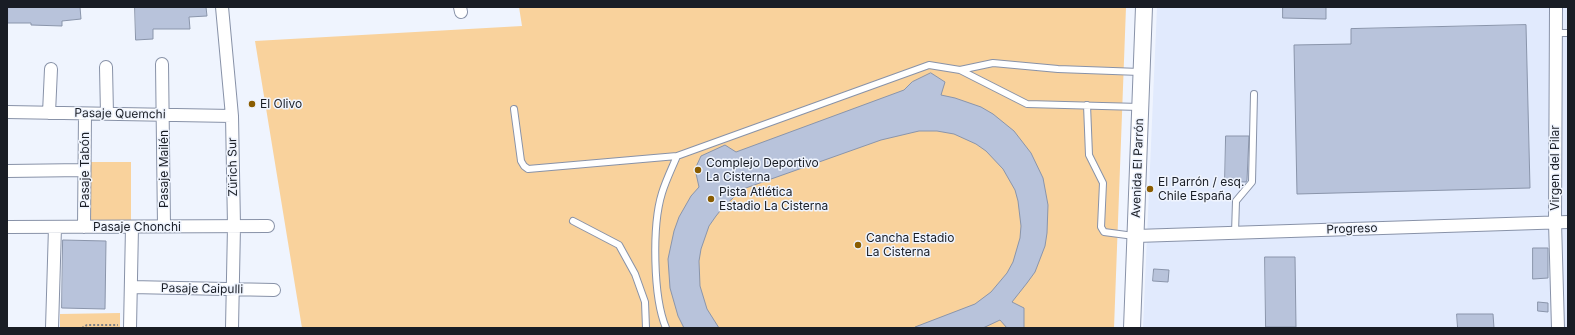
<!DOCTYPE html>
<meta charset="utf-8">
<style>
body{margin:0}
#map{position:relative;width:1575px;height:335px;overflow:hidden;background:#eff4fe;font-family:Inter,sans-serif}
canvas{display:block}
.frame{position:absolute;inset:0;border:8px solid #191d25;pointer-events:none}
</style>
<div id="map">
<canvas width="1575" height="335"></canvas>
<div class="frame"></div>
</div>
<script>
const ctx = document.querySelector('canvas').getContext('2d');
ctx.lineJoin = 'round';
function fill(path, color) { ctx.fillStyle = color; ctx.fill(path, 'evenodd'); }
function trace(path, color, width, dash) { ctx.strokeStyle = color; ctx.lineWidth = width; ctx.lineCap = dash ? 'butt' : 'round'; ctx.setLineDash(dash || []); ctx.stroke(path); }
function label(font, color, halo, rows, align = 'center') {
  ctx.font = font + ' Inter,sans-serif'; ctx.lineWidth = 3; ctx.setLineDash([]); ctx.textBaseline = 'middle'; ctx.strokeStyle = halo; ctx.fillStyle = color; for (const [text, x, y, turn = 0] of rows) {
    ctx.save(); ctx.translate(x, y); ctx.rotate((+turn || 0) * Math.PI / 180); ctx.textAlign = isNaN(turn) ? turn : align; if (halo) ctx.strokeText(text, 0, 0); ctx.fillText(text, 0, 0); ctx.restore();
  }
}
fill(new Path2D(`
 M1157 7H1568V328H1143Z`), '#e1eafd');
fill(new Path2D(`
 M519 7H1126L1114 328H302L255 41 522 26Z
 M90 162H131V220H90Z
 M120 313V328H60V314Z`), '#f9d29c');
const building = new Path2D(`
 M8 7H80L81 19 62 21V26L31 25V23H8Z
 M135 7H206L207 16 189 17 190 29H153V39L136 40Z
 M1283 7H1326V19L1283 18Z
 M1526 25 1530 188 1297 194 1294 45 1351 44V29Z
 M931 73 945 82 941 95 955 98 981 107 993 114 1014 131 1031 153 1043 178 1048 205 1047 233 1045 246 1035 272 1027 283 1012 302 1024 308V328H1007L1000 320 983 328H915V327L975 304 991 292 1007 273 1013 262 1020 238 1021 226 1018 201 1015 190 1003 169 986 151 976 144 954 134 937 131H919L881 140 743 189 724 206 716 216 709 226 701 249 699 261 700 286 707 309 719 328H684L678 316 670 288 668 259 674 231 679 217 691 196 699 187 695 169 701 156 725 145 736 152 904 90 912 82Z
 M1226 136H1249L1247 180 1246 182 1225 181Z
 M63 240 106 241 105 309 62 308Z
 M1533 248H1548V278L1533 279Z
 M1265 257H1295L1296 327H1266Z
 M1154 269 1169 270 1168 282 1153 281Z
 M1538 302 1548 303V312L1538 311Z
 M1457 314H1493L1494 328H1458Z`);
fill(building, '#b8c3db');
trace(building, '#8a95ab', 1);
const lane = new Path2D(`
 M1556 33H1568
 M960 70 993 63 1058 69 1140 72
 M1087 105 1089 155 1103 183 1101 227 1104 232 1134 236
 M514 109 521 161 524 166 528 169 677 156
 M573 221 619 245 635 274 645 302 646 328
 M1235 233 1236 201 1252 182 1254 94
 M666 328C653 297 652 225 662 193 666 180 672 168 677 156L929 65 960 70 1027 104 1140 107`);
const street = new Path2D(`
 M222 7 232 116 234 226 232 328
 M460 7 461 12
 M1556 7 1555 222 1558 328
 M162 64 164 226
 M106 67 107 114
 M7 112 232 116
 M49 113 51 69
 M7 171 84 170
 M7 227 268 226
 M84 227 85 114
 M1136 236 1568 222
 M131 287 274 290
 M52 328 55 227
 M130 328 132 227`);
const secondary = new Path2D(`
 M1132 328 1144 7`);
trace(lane, '#8892a8', 8);
trace(street, '#8892a8', 14);
trace(secondary, '#8892a8', 18);
trace(new Path2D(`
 M82 328 87 325H118`), '#7c8089', 2, [2, 2]);
trace(lane, '#fff', 6);
trace(street, '#fff', 12);
trace(secondary, '#fff', 16);
for (const [x, y, r, color] of [
 [252,104,4,"#8a5c01"],
 [698,170,4,"#8a5c01"],
 [1150,189,4,"#8a5c01"],
 [711,199,4,"#8a5c01"],
 [858,245,4,"#8a5c01"]
]) { const dot = new Path2D(); dot.arc(x, y, r, 0, 2 * Math.PI); ctx.fillStyle = color; ctx.fill(dot); trace(dot, '#eff4fe', 1.5); }
label('12px', '#191d25', '#eff4fe', [
 ["El Olivo",260,104],
 ["Complejo Deportivo",706,163],
 ["La Cisterna",706,177],
 ["El Parrón / esq.",1158,182],
 ["Chile España",1158,196],
 ["Pista Atlética",719,192],
 ["Estadio La Cisterna",719,206],
 ["Cancha Estadio",866,238],
 ["La Cisterna",866,252]
], 'left');
label('12px', '#191d25', '#eff4fe', [
 ["Pasaje Quemchi",120,114,1],
 ["Zürich Sur",233,167,-91],
 ["Avenida El Parrón",1138,168,-88],
 ["Virgen del Pilar",1555,168,-90],
 ["Pasaje Mailén",164,169,-90],
 ["Pasaje Tabón",85,170,-90],
 ["Pasaje Chonchi",137,227],
 ["Progreso",1352,229,-2],
 ["Pasaje Caipulli",202,289,1]
]);
</script>
